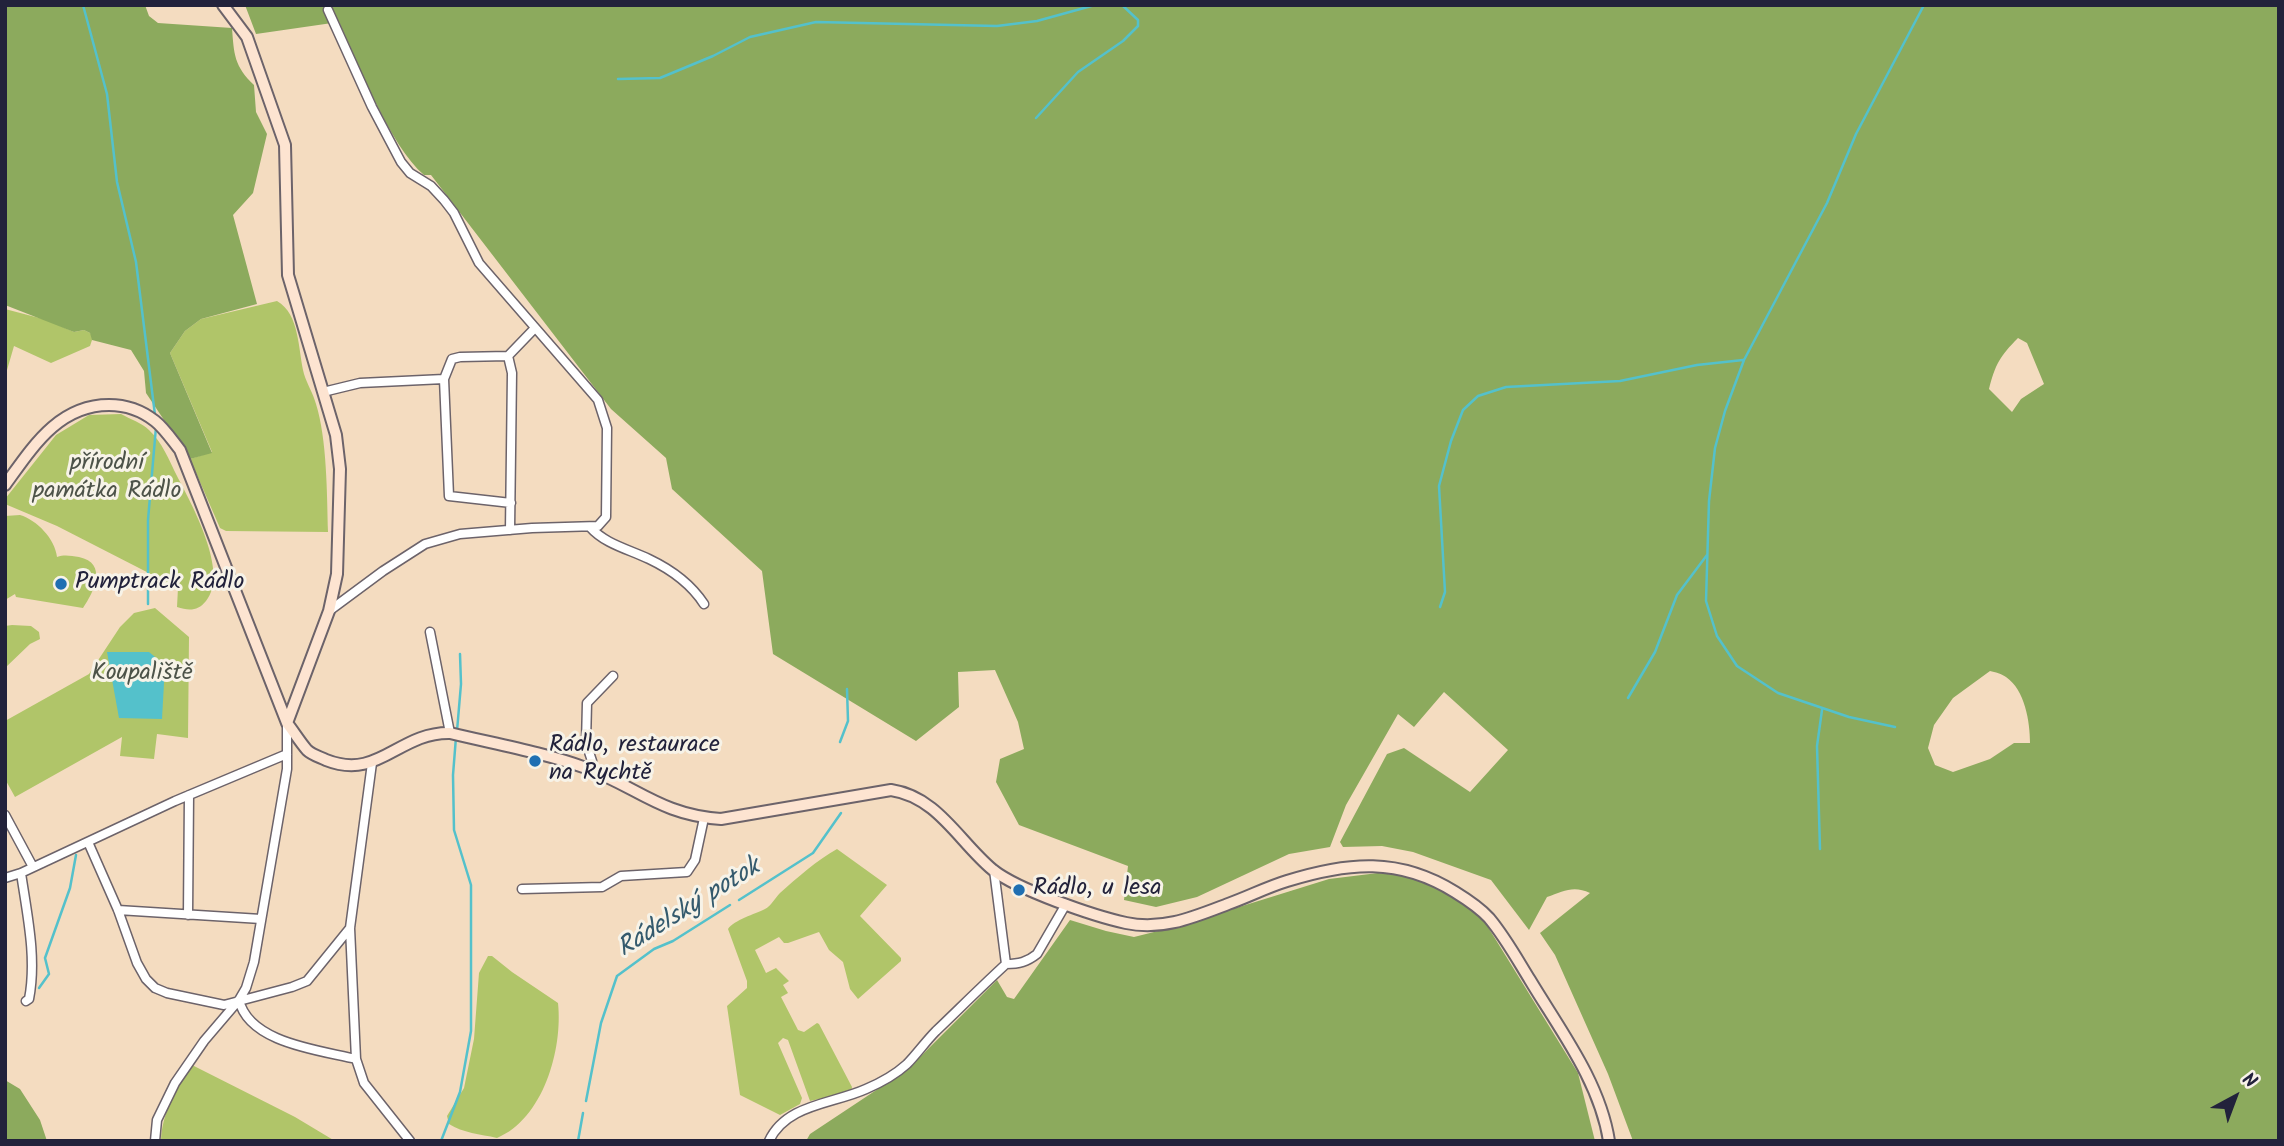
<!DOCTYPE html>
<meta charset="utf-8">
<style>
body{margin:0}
#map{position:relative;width:2284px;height:1146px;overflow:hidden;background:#f4dcc0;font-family:Kalam,sans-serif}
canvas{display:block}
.frame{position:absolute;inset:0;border:7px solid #22223b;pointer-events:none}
.north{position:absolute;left:2200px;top:1062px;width:70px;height:70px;-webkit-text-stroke:5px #f7f3e8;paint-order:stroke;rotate:41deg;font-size:19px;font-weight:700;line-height:28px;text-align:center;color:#22223b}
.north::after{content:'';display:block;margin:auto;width:24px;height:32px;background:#22223b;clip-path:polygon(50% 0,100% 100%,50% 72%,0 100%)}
</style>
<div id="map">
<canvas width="2284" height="1146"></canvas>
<div class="frame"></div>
<div class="north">N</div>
</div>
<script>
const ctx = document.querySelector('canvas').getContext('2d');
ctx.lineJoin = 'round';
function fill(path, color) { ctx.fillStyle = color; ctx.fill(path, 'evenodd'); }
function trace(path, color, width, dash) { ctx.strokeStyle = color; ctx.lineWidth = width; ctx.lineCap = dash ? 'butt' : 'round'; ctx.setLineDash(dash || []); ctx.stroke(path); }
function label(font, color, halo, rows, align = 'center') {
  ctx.font = font + ' Kalam,sans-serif'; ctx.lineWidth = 6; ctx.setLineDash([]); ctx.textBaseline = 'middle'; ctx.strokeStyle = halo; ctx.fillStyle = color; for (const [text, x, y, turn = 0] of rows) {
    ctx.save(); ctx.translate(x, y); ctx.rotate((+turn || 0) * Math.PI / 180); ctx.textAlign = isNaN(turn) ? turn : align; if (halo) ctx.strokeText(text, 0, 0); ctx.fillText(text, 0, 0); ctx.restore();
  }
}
fill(new Path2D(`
 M277 301C300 314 298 350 304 374 307 384 313 393 316 404 327 439 327 494 328 532L226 531 220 528 190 459 212 452 170 353 185 331 201 319Z
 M5 309 47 320 74 332 84 330 90 333 93 337 90 346 51 363 14 346 5 377Z
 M121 414C130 419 142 423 149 430 162 442 169 460 177 476 191 503 230 573 206 601 198 611 189 611 177 607L178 588 57 526 5 504V499L56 435 89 415Z
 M20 515C37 520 55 539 57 557 65 554 71 556 79 557 108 563 94 592 83 608L16 597 15 594 5 600V516Z
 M155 608 189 637 188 738 157 734 154 759 120 756 122 737 15 797 5 779V721L89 674 120 627 134 613Z
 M12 625 31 626 39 632 40 639 30 644 5 668V626Z
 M837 849 887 885 860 916 901 958V961L858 999 850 989 843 962 829 950 819 932 788 943H784L779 937 755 950 766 973 776 968 789 981 783 985 788 993 781 997 798 1030 804 1032 817 1023 819 1024 852 1087 851 1092 810 1101 788 1040 783 1038 778 1043 802 1098 800 1104 780 1115 740 1095 727 1006 747 988V981L728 929C734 920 755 914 765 909 771 906 775 898 780 893 797 878 817 860 837 849Z
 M488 956H492L512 972 558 1003C563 1050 543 1119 497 1138 480 1134 463 1133 449 1124L447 1116 464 1088 474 1039 479 973Z
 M192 1065 295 1117 335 1141H161C162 1113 176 1087 192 1065Z`), '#b0c569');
fill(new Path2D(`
 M5 5H145L149 16 158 23 232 28C234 54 234 66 254 85L256 112 267 134 253 193 233 215 257 304 201 319 185 331 170 353 212 453 190 459 146 393 144 371 131 350 92 340 90 333 84 330 74 332 5 305Z
 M245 5H2279V1141H1633L1608 1074 1555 955 1540 933 1590 893C1574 885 1563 891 1547 897L1529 930 1491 880 1413 852 1382 846 1343 847 1340 842 1387 754 1404 748 1470 792 1508 750 1444 692 1414 727 1398 714 1346 805 1330 847 1289 854 1197 897 1156 907 1124 900 1128 866 1019 825 996 782 1000 759 1024 749 1018 722 995 670 958 672 959 707 916 741 773 654 762 571 672 489 666 458 611 409 431 175H424C390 146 359 65 339 22L256 34ZM2018 338 2027 343 2044 384 2021 399 2012 412 1989 389C1995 365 2000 356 2018 338ZM1990 671C1995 672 2002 674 2006 677 2025 690 2030 722 2030 743H2014L1990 759 1953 772 1935 765 1928 748 1934 725 1953 698Z
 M1378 873 1407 876 1447 893 1483 919 1578 1073 1595 1141H806L810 1134 908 1069 997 980 1007 997 1014 999 1070 920 1106 931 1134 937 1178 926 1329 879Z
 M5 1080 20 1089 40 1120 47 1141H5Z`), '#8caa5d');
fill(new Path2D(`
 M107 652H149L165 665 162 719 119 718Z`), '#54c1cb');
trace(new Path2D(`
 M83 5 107 94 117 182 136 262 155 415
 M618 79 660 78 713 56 750 37 816 22 997 26 1037 21 1095 5
 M1036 118 1078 72 1123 41 1138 26V20L1122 5
 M148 604V520L156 427
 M1440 607 1445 592 1439 486 1451 441 1463 410 1478 396 1506 387 1620 381 1697 365 1743 360
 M1628 698 1655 652 1677 595 1707 555
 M1895 727 1849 717 1778 693 1737 666 1717 636 1706 601 1709 501 1715 448 1725 411 1744 360 1827 203 1856 134 1924 5
 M457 731 461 684 460 654
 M840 742 848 721 847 689
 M1820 849 1817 746 1822 710
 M739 900 813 853 841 813
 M39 988 49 974 45 958 70 888 76 855
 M586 1101 601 1023 617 976 654 949 673 941 730 905
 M441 1141 460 1092 471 1031V885L454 830 453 775 456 737
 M578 1141 583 1113`), '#54c1cb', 2.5);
const street = new Path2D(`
 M328 10 372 107 401 162 410 173 431 186 444 200 454 213 479 263 598 400 607 428 606 517 598 526 532 528 460 534 425 544 383 571 329 611
 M508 356 512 373 510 530
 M323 392 360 383 444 379
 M511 503 449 496 444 379 452 359 460 357 508 356 535 328
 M590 527C605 544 628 549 649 559 670 569 691 584 704 604
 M430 632 450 733
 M372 763 350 928 356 1059 364 1083 410 1141
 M589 769 592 761 586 743 587 703 613 676
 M5 815 33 867
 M88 842 118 910 137 963 146 979 155 988 167 993 224 1005 292 987 307 981 350 928
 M994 870 1006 964
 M21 873C27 914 37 958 29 999L26 1001
 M5 878 21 873 175 801 287 754
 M522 889 602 887 621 876 687 872 695 860 704 818
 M118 910 261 919
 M188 915 189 795
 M239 1000C249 1043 319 1050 356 1059
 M155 1141 157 1120 175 1083 204 1041 239 1000 246 988 254 962 287 769V723
 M769 1141C786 1104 833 1104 866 1089 880 1083 896 1074 907 1064 916 1055 926 1041 936 1031 959 1009 982 986 1006 964 1019 964 1027 962 1037 954L1066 904`);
const secondary = new Path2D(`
 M223 5 247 37 285 145 288 275 336 435 340 469 337 574 329 611 287 723
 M5 485C32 448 58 405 109 405 126 405 141 410 155 421 164 428 172 440 180 450L287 723C294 732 300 742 307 750 312 755 320 757 326 760 379 781 398 732 450 733 495 744 542 752 586 768 637 787 661 815 721 819L891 790C938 797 959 842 993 870 1018 890 1094 916 1126 923 1162 931 1194 917 1228 904 1248 897 1267 887 1287 881 1348 862 1399 857 1455 892 1468 900 1479 907 1489 918 1505 937 1517 959 1530 980 1560 1030 1600 1082 1609 1141`);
trace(street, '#6c636a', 11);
trace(secondary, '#6c636a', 14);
trace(street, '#fff', 8);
trace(secondary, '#fde4d1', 10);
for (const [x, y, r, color] of [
 [61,584,7,"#1f6fb2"],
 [535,761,7,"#1f6fb2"],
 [1019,890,7,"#1f6fb2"]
]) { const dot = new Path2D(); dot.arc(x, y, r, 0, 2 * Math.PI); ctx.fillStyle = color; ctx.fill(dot); trace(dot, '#f7f3e8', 2.5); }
label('24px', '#4d5349', '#f7f3e8', [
 ["přírodní",107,465],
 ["památka Rádlo",107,493],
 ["Koupaliště",142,675]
]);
label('24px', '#22223b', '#f7f3e8', [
 ["Pumptrack Rádlo",75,584],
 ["Rádlo, restaurace",549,747],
 ["na Rychtě",549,775],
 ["Rádlo, u lesa",1033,890]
], 'left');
label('italic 26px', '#345a6d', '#f7f3e8', [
 ["Rádelský potok",690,910,-32]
]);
</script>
